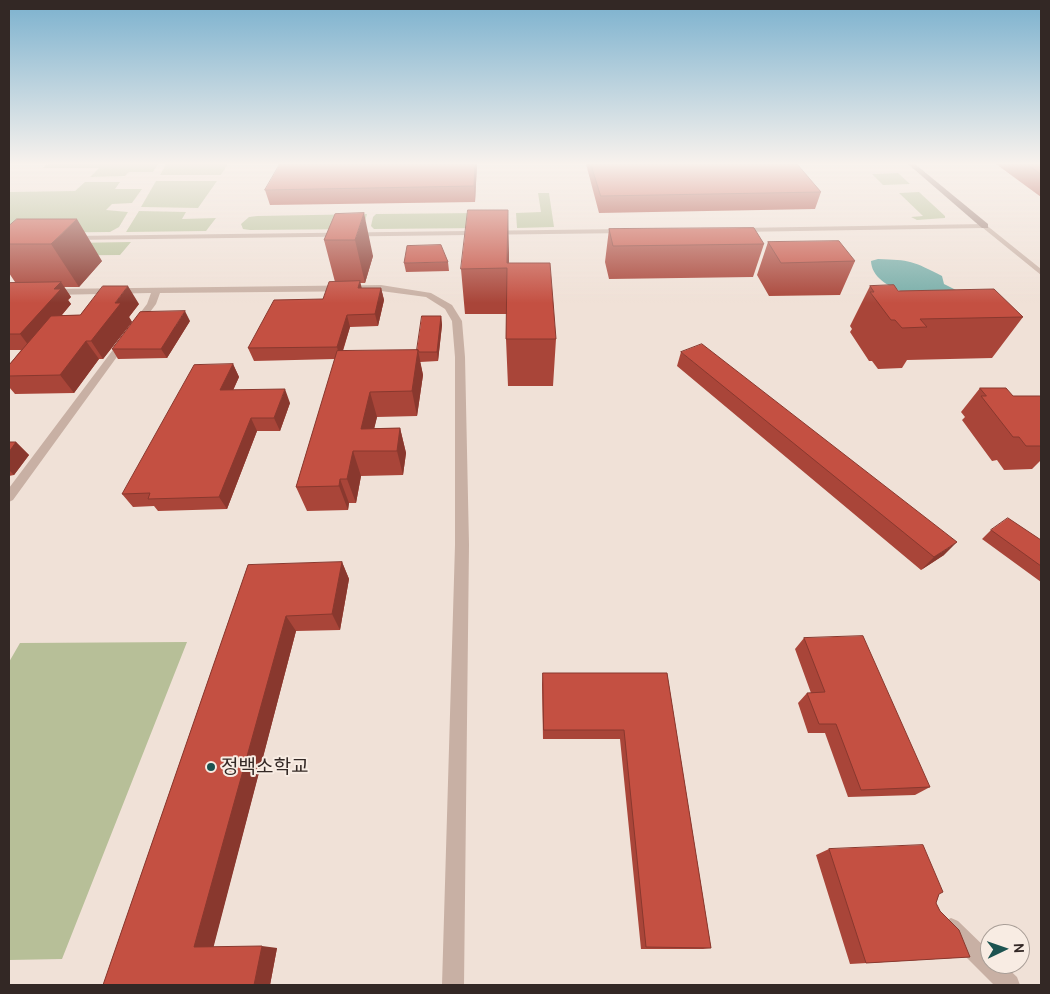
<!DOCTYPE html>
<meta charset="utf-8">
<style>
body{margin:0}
#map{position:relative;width:1050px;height:994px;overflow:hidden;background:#f0e1d7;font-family:Cabin,sans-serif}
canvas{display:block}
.frame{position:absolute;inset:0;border:10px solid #332825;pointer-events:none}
.north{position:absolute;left:980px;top:924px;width:50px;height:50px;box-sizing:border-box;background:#f8ece3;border:1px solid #a99e97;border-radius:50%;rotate:87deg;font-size:14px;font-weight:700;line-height:20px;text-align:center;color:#332825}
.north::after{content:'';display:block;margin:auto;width:18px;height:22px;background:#1c5350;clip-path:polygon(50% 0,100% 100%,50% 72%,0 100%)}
</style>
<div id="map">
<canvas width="1050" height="994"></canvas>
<div class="frame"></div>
<div class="north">N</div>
</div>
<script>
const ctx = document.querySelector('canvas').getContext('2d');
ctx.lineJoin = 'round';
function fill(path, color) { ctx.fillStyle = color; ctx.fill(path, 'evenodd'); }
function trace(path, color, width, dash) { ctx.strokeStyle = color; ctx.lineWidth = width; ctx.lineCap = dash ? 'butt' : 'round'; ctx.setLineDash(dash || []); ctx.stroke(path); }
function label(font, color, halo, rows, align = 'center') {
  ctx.font = font + ' Cabin,"Noto Sans KR",sans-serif'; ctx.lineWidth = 4; ctx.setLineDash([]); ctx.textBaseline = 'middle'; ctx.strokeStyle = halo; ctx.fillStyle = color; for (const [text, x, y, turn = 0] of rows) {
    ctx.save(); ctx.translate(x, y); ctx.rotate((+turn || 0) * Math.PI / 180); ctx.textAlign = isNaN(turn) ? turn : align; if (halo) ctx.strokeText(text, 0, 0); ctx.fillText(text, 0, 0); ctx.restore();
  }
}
fill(new Path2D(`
 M48 164H158L153 172H129L125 176 90 177 99 168H42Z
 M166 164H228L221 175H160Z
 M898 173 910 184 883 185 872 174Z
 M156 181H217L198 208 141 207Z
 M85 182H120L115 189H142L132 203 112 204 106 210 128 212 119 227 110 232 9 233V192L75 191Z
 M919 192 945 216V218L917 220 911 217 923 216 899 193Z
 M538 193H549L554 227 517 228 516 213 541 212Z
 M139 211 186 212 182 219 216 218 206 231 126 232Z
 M477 213 482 228 374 229 371 226 373 217 376 214Z
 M367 214 363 229 250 230 243 229 241 224 249 217 257 216Z
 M131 242 120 255 9 256V244Z
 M187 642 62 959 9 960V662L20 643Z`), '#b7bf98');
fill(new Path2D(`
 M878 259C910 260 913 261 942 276L944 284 966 295 957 306C933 300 872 292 871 261Z`), '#77ada8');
fill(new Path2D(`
 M985 224 1041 269V275L983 228 738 232 734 230 738 228Z
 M626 229H629V233L71 240 67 238 71 236Z
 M381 285 431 293 452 305 462 321 465 357 469 545 464 985H442L455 545V357L452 321 445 309 426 297 381 291 160 293 156 304 139 327 136 328 131 325 147 304 151 293 51 295 47 292 51 289Z
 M124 338 127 339V343L13 500 9 502V488L121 339Z
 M951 918 958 921 990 952V964H1003L1017 977 1020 985H994L944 935 941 928 944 921Z`), '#c8b0a4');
fill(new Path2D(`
 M908 164H915L988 224V228H982Z`), '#9b7e75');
fill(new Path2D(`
 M477 164 475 202 270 205 265 190Z
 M586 164H797L821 192 815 209 599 213Z
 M996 164H1041V197Z
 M335 214 373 256 365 283H360L361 288H381L384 300 378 326 350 327 343 351 417 350 441 316 442 325 438 361 420 362 423 375 417 416 377 417 374 428H400L406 453 403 475 361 476 356 503H349L348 510 307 511 296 487 335 359 254 361 248 348 323 299 335 282 324 240Z
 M9 226 102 261 79 287H64L71 297 68 300 71 304 62 315H80L139 304 129 317 132 322 103 359H99L74 393 15 394 9 387V365L21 350H9V283L15 282 9 273Z
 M609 229 764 244 753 277 609 279 605 262Z
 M768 242 855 261 840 295 769 296 757 275Z
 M509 253V263L556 339 553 386H508L506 339 507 314H465L461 269Z
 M448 262 449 271 406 272 404 263Z
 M870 286 898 291 1023 317 992 358 907 360 902 368 878 369 872 361H869L850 332 852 329 850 326Z
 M190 321 167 358 118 359 112 349Z
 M681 352 944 555 921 570 677 366Z
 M233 364 239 377 233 390 290 403 280 431H257L227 509 158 511 154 506 133 507 122 494Z
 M980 388 1013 396H1041V460L1032 469 1004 470 997 460 992 461 962 420 965 417 961 412Z
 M9 442H16L29 455 14 475 9 476Z
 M991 530 1041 540V582L982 539Z
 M342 562 349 579 340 630 296 631 213 947 277 948 270 985H103L248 565Z
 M804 638 930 787 915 795 848 797 825 733H808L798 703 807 693H811L795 649Z
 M543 673H667L711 948 703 949H641L620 739H543L542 684Z
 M829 849 939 894 936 903 940 911 970 957 850 964 816 855Z`), '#a94539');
fill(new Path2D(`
 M475 164H477L475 202 474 186Z
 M508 210 509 253V308L507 263Z
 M364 213 373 256 365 283 355 240Z
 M77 219 102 261 79 287 51 244Z
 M360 281 363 293 358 288Z
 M61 282 71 297 68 300 71 304 32 350 20 334 54 289Z
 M128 286 139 304 129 317 132 322 103 359 91 341 115 303Z
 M381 288 384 300 378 326 375 314Z
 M185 311 190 321 167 358 161 349Z
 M347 315 350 327 340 359 337 347Z
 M441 316 442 325 438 361 437 352Z
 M86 341 99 359 74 393 60 375Z
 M418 350 423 375 417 416 412 391Z
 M233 364 239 377 227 404 220 390Z
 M285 389 290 403 280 431 274 418Z
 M370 392 377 417 369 451 361 429Z
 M251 418 257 431 227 509 219 497Z
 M400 428 406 453 403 475 397 451Z
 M16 442 29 455 14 475 9 470V452Z
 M353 451 361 476 356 503 347 479Z
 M340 479 349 503 348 510 339 486Z
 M957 542 944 555 921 570 934 557Z
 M342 562 349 579 340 630 332 614Z
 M286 616 296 631 213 949 194 947Z
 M262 946 277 948 270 985H254Z`), '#89382e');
const building = new Path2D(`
 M280 164H475L474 186 265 190Z
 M591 164H797L821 192 601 196Z
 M1027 164H1041V174Z
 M468 210H508L507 263H550L556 339H506L507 268 461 269Z
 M364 213 355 240H324L335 214Z
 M17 219H77L51 244H9V226Z
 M754 228 764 244 613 246 609 229Z
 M839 241 855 261 781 263 768 242Z
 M441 245 448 262 404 263 407 246Z
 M360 281 358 288H381L375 314 347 315 337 347 248 348 274 300 323 299 329 282Z
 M61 282 54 289H61L20 334H9V283Z
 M894 285 898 291 994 289 1023 317 920 319 927 327 902 328 895 320H891L870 292H874L870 286Z
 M103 286H128L115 303H121L91 341H86L60 375 9 376V365L51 316 80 315Z
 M185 311 161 349H112L140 312Z
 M422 316H441L437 352H419L418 350H417Z
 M702 344 957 542 934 557 681 352Z
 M418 350 412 391 370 392 361 429 400 428 397 451H353L347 479H340L339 486 296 487 337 351Z
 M233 364 220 390 285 389 274 418H251L219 497 148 499 150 493 122 494 194 365Z
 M980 388H1006L1013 396H1041V446H1026L1019 437H1013L981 396H986Z
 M9 442H16L9 452Z
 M1008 518 1041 540V566L991 530Z
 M342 562 332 614 286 616 194 947 262 946 254 985H103L248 565Z
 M863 636 930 787 861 790 836 724H819L807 693 825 692 804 638Z
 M543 673H667L711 948 646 947 624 730H544Z
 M923 845 943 892 939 894 936 903 940 911 959 930 970 957 866 963 829 849Z`);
fill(building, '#c45042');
trace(building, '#89382e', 1);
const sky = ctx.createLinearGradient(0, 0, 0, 303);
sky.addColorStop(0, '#7bb1ce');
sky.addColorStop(0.54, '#f8f2ed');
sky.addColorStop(1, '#f8f2ed00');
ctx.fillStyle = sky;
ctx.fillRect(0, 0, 1050, 303);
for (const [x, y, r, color] of [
 [211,767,5,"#1c5350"]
]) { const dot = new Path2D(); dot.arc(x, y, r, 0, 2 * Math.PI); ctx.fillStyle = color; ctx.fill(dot); trace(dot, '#f8ece3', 2); }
label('19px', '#332825', '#f8ece3', [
 ["정백소학교",221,767]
], 'left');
</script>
